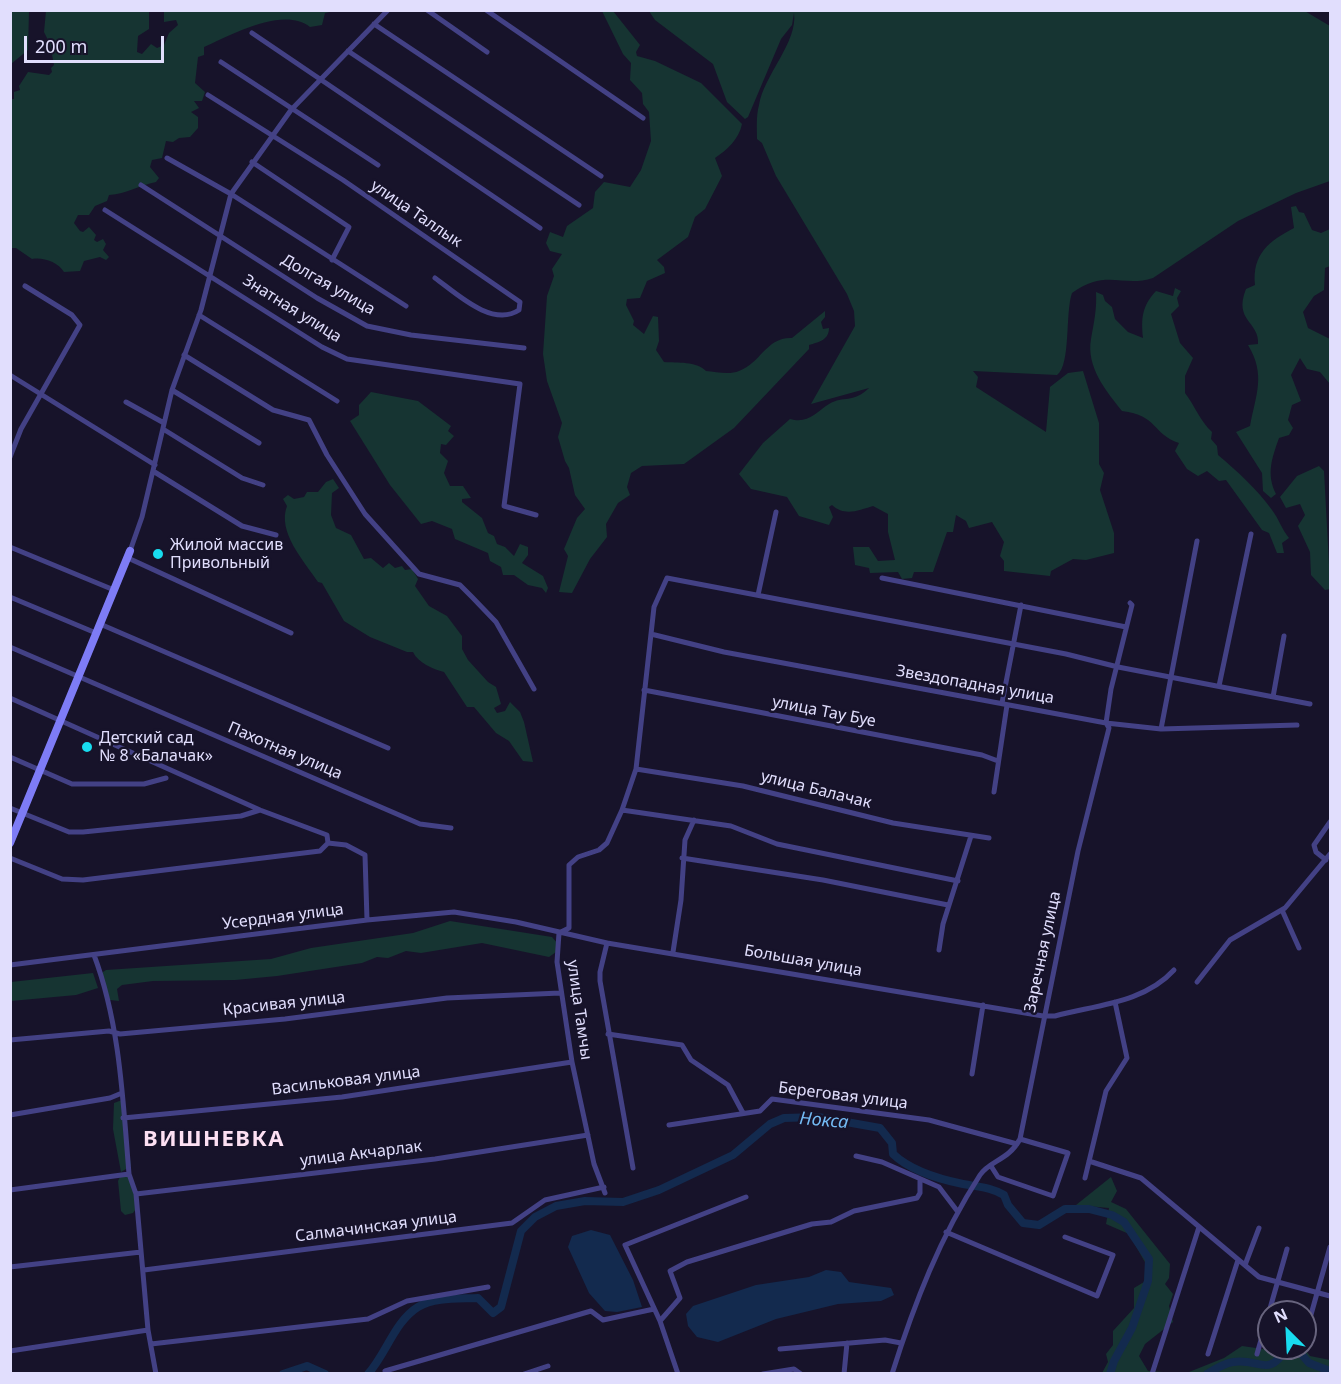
<!DOCTYPE html>
<meta charset="utf-8">
<style>
body{margin:0}
#map{position:relative;width:1341px;height:1384px;overflow:hidden;background:#17132a;font-family:"Noto Sans",sans-serif}
canvas{display:block}
.frame{position:absolute;inset:0;border:12px solid #e1defd;pointer-events:none}
.north{position:absolute;left:1257px;top:1300px;width:60px;height:60px;box-sizing:border-box;background:#17132a;border:2px solid #68647e;border-radius:50%;rotate:336deg;font-size:16px;font-weight:700;line-height:24px;text-align:center;color:#e1defd}
.north::after{content:'';display:block;margin:auto;width:21px;height:27px;background:#18dcef;clip-path:polygon(50% 0,100% 100%,50% 72%,0 100%)}
.scale{position:absolute;left:24px;top:36px;width:140px;height:27px;box-sizing:border-box;border:3px solid #e1defd;border-top:0;padding-left:8px;font-size:18px;line-height:21px;white-space:nowrap;color:#e1defd;-webkit-text-stroke:4px #17132a;paint-order:stroke}
</style>
<div id="map">
<canvas width="1341" height="1384"></canvas>
<div class="frame"></div>
<div class="north">N</div>
<div class="scale">200 m</div>
</div>
<script>
const ctx = document.querySelector('canvas').getContext('2d');
ctx.lineJoin = 'round';
function fill(path, color) { ctx.fillStyle = color; ctx.fill(path, 'evenodd'); }
function trace(path, color, width, dash) { ctx.strokeStyle = color; ctx.lineWidth = width; ctx.lineCap = dash ? 'butt' : 'round'; ctx.setLineDash(dash || []); ctx.stroke(path); }
function label(font, color, halo, rows, align = 'center') {
  ctx.font = font + ' "Noto Sans",sans-serif'; ctx.lineWidth = 5; ctx.setLineDash([]); ctx.textBaseline = 'middle'; ctx.strokeStyle = halo; ctx.fillStyle = color; for (const [text, x, y, turn = 0] of rows) {
    ctx.save(); ctx.translate(x, y); ctx.rotate((+turn || 0) * Math.PI / 180); ctx.textAlign = isNaN(turn) ? turn : align; if (halo) ctx.strokeText(text, 0, 0); ctx.fillText(text, 0, 0); ctx.restore();
  }
}
fill(new Path2D(`
 M11 10 29 11 28 50 11 64Z
 M1303 10 1330 26V181L1296 193 1238 221 1153 278C1122 288 1107 268 1072 293 1065 313 1071 365 1057 375L973 371 978 377 976 387 1046 432 1050 387 1068 373 1083 371 1099 423V464L1104 473 1100 490 1114 533V553L1086 560 1073 559 1051 571 1050 576 1004 571V561L1000 556 1004 542 992 522 969 528 966 521 956 515 953 532H947L933 572H914L912 578 902 579 898 572 870 573 869 568 855 565 853 547H869L878 561 895 560 888 532V514L873 506C859 510 845 517 832 505L829 507 833 517 829 525 799 516 787 497 751 489 739 474 763 443 790 419C808 424 815 413 829 404 844 395 852 404 869 388L811 404 855 326 854 311 847 294 776 176 762 143 757 139C757 128 756 116 759 105 764 75 798 42 794 13L792 25 781 39 748 117 745 119 727 102 713 64 655 20 649 11Z
 M46 11H149V29L138 36 137 52 142 54 151 44 157 48 164 45 169 33 178 25 176 20 164 22V11H334L325 13 322 25 310 27C283 6 232 35 204 47V55L198 57 195 83 205 92 202 101H194L199 108 191 112 198 117V128L190 137 179 138 173 142 166 141 162 158 152 160 150 167 159 178 156 182C139 185 127 194 109 195L107 201 95 206 89 215H78L74 223 80 231 83 232 89 227 96 235 94 240 97 242 103 239 106 244 103 250 109 257 106 260 100 257 84 261 80 271 64 272C58 262 43 257 32 259L16 248H11L10 99H14V92L20 90 19 86 28 72 49 75 52 72 51 68 54 65 50 44 44 32Z
 M602 11H613L640 45 636 52 637 56 655 61 701 83 742 124C739 139 727 150 715 158L722 176 705 209 695 217 688 237 657 260 664 267 665 273 647 281 640 298 627 299 626 305 634 321 633 325 644 334 653 316 658 317 659 341 656 350 664 362C678 363 696 361 706 371 716 372 730 375 739 371 761 363 766 337 792 338L825 311V317L821 322 823 329 829 328C829 340 819 342 809 345V349L734 428 684 464 642 466 631 473 627 487 630 495 618 503 606 524 607 537 590 559 572 593 559 592 568 556 564 549 577 518 585 509 575 495 569 468 565 461 558 437 562 423 547 381 543 354 547 296 554 276 552 269 562 254 550 251 546 243 550 232 563 237 567 226 593 208 595 192 604 182 630 187 641 170 651 141 649 112 643 104 642 93 630 80 631 63 623 54Z
 M1296 206 1299 212 1304 213 1312 230 1321 233 1330 229V266L1325 268 1324 290 1314 296 1303 312 1308 328 1330 339V384L1320 372 1307 369 1300 358 1291 375 1301 401 1292 405 1288 420 1293 428 1289 435 1279 438C1272 458 1266 474 1276 494L1271 498 1263 491 1262 473 1236 432 1250 426C1256 394 1266 375 1248 345L1258 344C1260 322 1233 321 1246 289L1255 285C1252 254 1269 241 1294 228L1291 207Z
 M1175 288 1181 291 1177 298 1179 306 1171 314 1180 343 1193 358 1185 376V393C1195 406 1200 421 1212 432L1211 439 1217 446 1218 455C1238 472 1256 488 1272 510 1279 519 1281 528 1289 538L1282 543 1284 553H1277L1269 533 1262 530 1226 480 1219 481 1207 471 1198 476 1187 469 1175 451 1179 443C1152 434 1158 415 1122 411 1106 391 1086 367 1091 339 1094 322 1097 309 1096 292L1103 295 1105 301 1112 307 1115 319 1128 332 1143 338C1141 318 1142 306 1156 291L1173 296Z
 M371 392 418 401 451 426 448 431 454 436 446 445 441 444 440 453 448 461 444 473 450 486H463L471 498 462 499V502L482 518 488 533 494 536 497 544 505 547 514 556 520 544 528 547V555L522 563 543 576 548 588 546 593 542 588 528 585 514 575H503L501 567 490 561 488 553 455 539 452 529 432 521 421 524 390 485 350 421 359 415V405Z
 M1319 466 1324 471 1330 583V589L1325 590 1311 575 1310 552 1298 526 1305 515 1300 504 1286 508 1280 497 1297 476Z
 M333 479 339 488 332 493 331 515 336 528 351 535 364 559 371 558 383 568 389 563 395 568 402 566 405 570 412 569 418 579 415 586 429 606 447 616 462 636V649L468 660 488 682 496 687 501 704 494 708 497 713 505 711 510 702 520 712 524 722 533 762 523 761 509 741 496 733 474 707H467L444 672C433 669 418 663 413 652H407L370 637 344 621 322 583 318 582C304 561 277 532 287 506L283 499 288 495 294 499 304 497 307 492H318L326 482Z
 M450 921 552 937 558 944 556 952 549 957 482 943 421 953 406 951 388 958 377 957 362 963 277 976 235 980 153 981 122 985 117 989 119 1001 110 1000 100 974 106 970 271 959 311 948 413 933Z
 M93 973 98 988 76 995 11 1001V982Z
 M122 1100 131 1166 121 1172 113 1129 114 1103Z
 M128 1176 132 1180 136 1209 133 1213 125 1215 121 1211 118 1181 120 1177Z
 M1111 1177 1117 1191 1111 1202 1126 1209 1170 1264 1169 1278 1165 1284 1173 1294 1169 1306 1173 1322 1145 1344 1139 1356 1148 1371 1179 1373H1102L1108 1362 1106 1354 1113 1345V1331L1134 1308V1288L1144 1282 1146 1264 1129 1234 1106 1224 1109 1208 1076 1205Z
 M1242 1346 1277 1351 1282 1348H1304L1310 1356 1330 1360V1373L1184 1374 1224 1358Z`), '#163432');
fill(new Path2D(`
 M591 1230 610 1235 633 1280 642 1307 617 1312 605 1311 589 1293 568 1247 572 1236Z
 M826 1270 841 1272 849 1282 891 1288 894 1295 881 1301 838 1304 776 1319 718 1342 697 1337 688 1326 686 1314 693 1306 756 1285 809 1277Z`), '#132a4e');
trace(new Path2D(`
 M1296 1348 1309 1363 1330 1371
 M283 1374 307 1366 325 1374
 M368 1374C386 1354 395 1321 418 1307 435 1297 459 1299 478 1298L493 1313 501 1307 521 1231 535 1217 556 1206 585 1201 623 1202 659 1190 733 1155 770 1124 784 1118 818 1117 880 1128 892 1143 893 1154C911 1171 938 1179 963 1184 978 1187 991 1187 1004 1195L1008 1205 1023 1223 1039 1225 1065 1209H1089L1112 1215 1124 1222 1149 1259 1148 1281 1132 1328 1114 1361 1110 1374
 M1207 1374C1215 1369 1225 1363 1233 1362 1261 1358 1267 1379 1287 1348`), '#132a4e', 8);
trace(new Path2D(`
 M427 10 487 52
 M486 10 643 118
 M374 24 601 176
 M252 33 540 228
 M348 51 579 205
 M221 62 378 165
 M208 95 343 180 520 302 519 310C492 328 456 293 435 278
 M167 158 231 194 406 306
 M252 162 349 227 332 260
 M141 185 317 298 367 326 411 335 524 348
 M105 210 322 347 347 359 520 384 504 506 536 515
 M199 315 337 401
 M184 355 273 410 309 420 327 455 365 514 419 574 460 585 472 597 496 622 534 689
 M10 375 155 465
 M172 390 259 443
 M126 402 164 423
 M163 429 242 478 263 485
 M10 457 21 429 80 325 72 315 25 286
 M153 471 242 526 276 535
 M10 547 114 590
 M130 551 142 517 172 390 201 310 231 194 291 110 388 10
 M128 558 291 633
 M882 578 1126 627
 M758 595 776 512
 M10 597 96 633
 M100 624 388 748
 M651 634 724 652 1106 723 1161 729 1297 725
 M10 647 420 824 451 828
 M1219 686 1251 534
 M644 690 982 755 998 761
 M1273 697 1284 636
 M10 698 260 810 327 835 328 843
 M1002 703 1021 605
 M1161 729 1197 541
 M10 757 72 784H144L166 778
 M636 769 743 786 893 823 989 838
 M994 792 1007 705
 M10 808 69 832H83L241 816 260 810
 M622 810 731 826 777 844 958 881
 M328 843 346 845 365 855 367 920
 M10 858 62 879 83 880 320 851 328 843
 M682 858 823 880 948 905
 M1326 860 1316 852 1314 845 1330 822
 M1282 910 1299 948
 M607 943 600 972V981L633 1168
 M939 950 943 924 971 836
 M673 952 681 900 685 840 694 820
 M94 955C120 1024 123 1101 129 1174L136 1194 148 1330 156 1374
 M10 965 367 920 454 912 516 922 607 943 1043 1016H1055C1096 1005 1144 1003 1174 970
 M1197 982 1230 940 1285 908 1330 854
 M608 1034 682 1045 691 1060 728 1085 743 1113
 M10 1040 109 1031 120 1034 285 1019 447 998 560 993
 M972 1074 983 1005
 M10 1115 110 1098 122 1093
 M123 1118 342 1097 572 1062
 M669 1125 760 1111 772 1099 929 1120 1017 1144
 M856 1156 882 1162 939 1187 958 1212
 M1089 1161 1141 1178 1259 1277 1330 1296
 M991 1166 998 1177 1053 1196 1068 1153 1020 1139
 M1085 1178 1106 1091 1127 1058 1115 1002
 M10 1190 129 1174
 M605 1193 594 1164 572 1062 557 962 559 933 569 928V865L578 857 599 850 607 843 622 810 636 769 654 607 667 578 1066 654 1118 667 1310 704
 M136 1194 435 1159 588 1135
 M946 1232 1097 1296 1113 1255 1065 1237
 M1245 1265 1259 1228
 M10 1267 141 1252
 M144 1270 512 1223 545 1200 604 1187
 M660 1321 680 1298 670 1271 687 1262 812 1224 831 1222 854 1211 917 1198 920 1193V1180
 M1305 1336 1330 1247
 M151 1344 368 1319 407 1301 488 1287
 M780 1349 885 1340 901 1343
 M10 1351 148 1330
 M1208 1354 1238 1260
 M1257 1354 1287 1249
 M386 1374 385 1371 591 1311 603 1320 654 1309
 M524 1374 548 1366
 M678 1374 660 1321 625 1245 746 1197
 M763 1374 794 1369 801 1374
 M844 1374 847 1343
 M892 1374C914 1304 940 1237 980 1175 989 1161 1009 1160 1020 1139L1078 851 1109 728 1106 723 1111 689 1132 605 1130 603
 M1152 1374 1199 1227`), '#434185', 5);
trace(new Path2D(`
 M10 843 130 551`), '#7e7cf6', 8);
for (const [x, y, r, color] of [
 [158,554,6,"#18dcef"],
 [87,747,6,"#18dcef"]
]) { const dot = new Path2D(); dot.arc(x, y, r, 0, 2 * Math.PI); ctx.fillStyle = color; ctx.fill(dot); trace(dot, '#17132a', 2); }
label('16px', '#e1defd', '#17132a', [
 ["улица Таллык",416,214,34],
 ["Долгая улица",328,285,30],
 ["Знатная улица",292,309,32],
 ["Звездопадная улица",975,685,10],
 ["улица Тау Буе",824,712,11],
 ["Пахотная улица",285,751,23],
 ["улица Балачак",816,790,14],
 ["Усердная улица",283,917,-7],
 ["Заречная улица",1043,952,-78],
 ["Большая улица",803,961,10],
 ["Красивая улица",284,1004,-6],
 ["улица Тамчы",579,1010,82],
 ["Васильковая улица",346,1081,-7],
 ["Береговая улица",843,1096,7],
 ["улица Акчарлак",361,1154,-7],
 ["Салмачинская улица",376,1227,-7]
]);
label('16px', '#e1defd', '#17132a', [
 ["Жилой массив",170,545],
 ["Привольный",170,563],
 ["Детский сад",99,738],
 ["№ 8 «Балачак»",99,756]
], 'left');
label('italic 18px', '#74bbf5', '#17132a', [
 ["Нокса",824,1121,5]
]);
ctx.letterSpacing = '1.5px';
label('bold 22px', '#fde0f3', '#17132a', [
 ["ВИШНЕВКА",214,1140]
]);
ctx.letterSpacing = '0px';
</script>
